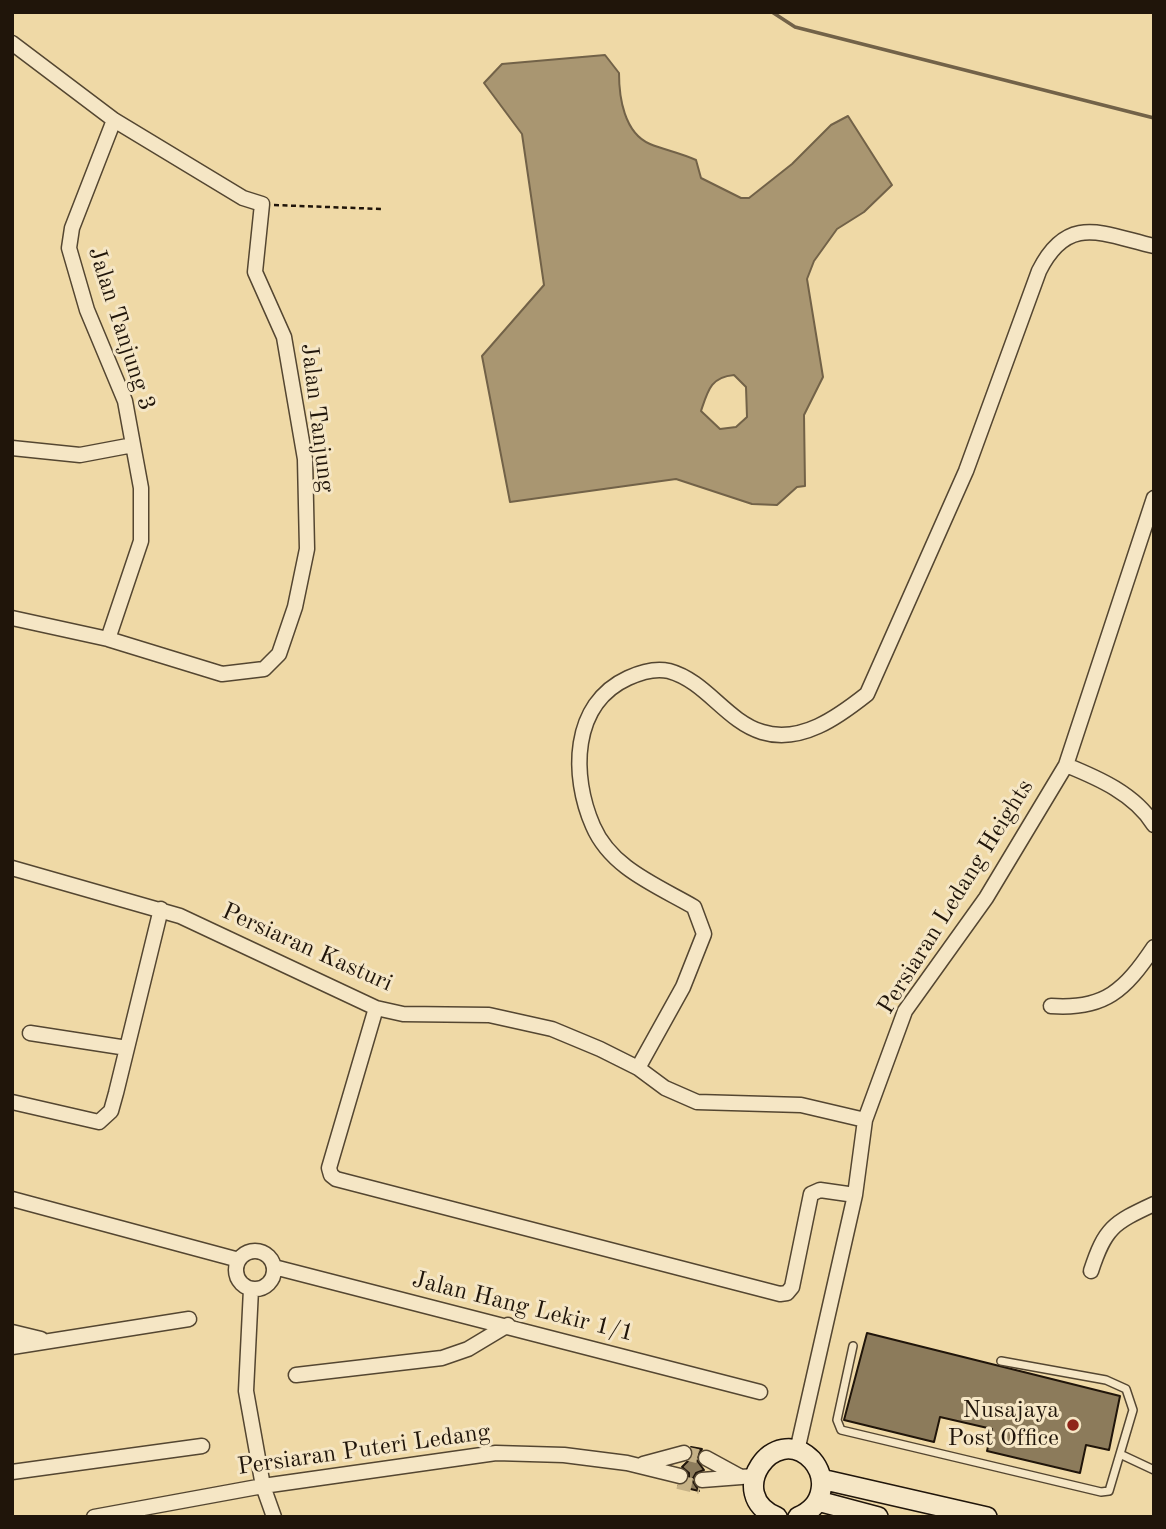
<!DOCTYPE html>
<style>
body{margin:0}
#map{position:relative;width:1166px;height:1529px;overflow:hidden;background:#efd9a6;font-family:"Old Standard TT",serif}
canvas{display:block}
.frame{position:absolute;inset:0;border:14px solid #20150a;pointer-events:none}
</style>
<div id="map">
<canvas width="1166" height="1529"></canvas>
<div class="frame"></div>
</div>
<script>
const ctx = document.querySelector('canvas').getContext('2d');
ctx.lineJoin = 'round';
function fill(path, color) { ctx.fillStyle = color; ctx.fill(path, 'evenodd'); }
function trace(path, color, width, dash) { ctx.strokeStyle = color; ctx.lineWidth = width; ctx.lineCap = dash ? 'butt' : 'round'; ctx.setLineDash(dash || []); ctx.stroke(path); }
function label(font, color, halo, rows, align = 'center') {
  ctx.font = font + ' "Old Standard TT",serif'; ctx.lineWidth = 6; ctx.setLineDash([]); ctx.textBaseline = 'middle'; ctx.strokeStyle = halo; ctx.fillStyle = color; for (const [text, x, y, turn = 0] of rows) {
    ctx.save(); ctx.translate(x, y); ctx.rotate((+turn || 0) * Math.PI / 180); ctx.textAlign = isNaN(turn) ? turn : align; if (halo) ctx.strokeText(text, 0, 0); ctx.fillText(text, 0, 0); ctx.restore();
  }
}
const water = new Path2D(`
 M605 55 619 73C619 97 624 133 650 144 665 150 681 153 696 160L701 178 741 198H749L792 164 831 125 848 116 892 185 864 212 837 229 814 261 807 279 823 377 804 415 805 486 797 487 777 505 752 504 676 479 510 502 482 356 544 285 522 134 484 83 502 64ZM734 375 746 387 747 417 736 427 720 429 701 411C708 390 711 377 734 375Z`);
fill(water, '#a99671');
trace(water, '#726248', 2);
trace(new Path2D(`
 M772 12 795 27 1154 118`), '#726248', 3.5);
const building = new Path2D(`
 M867 1333 1120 1396 1109 1450 1086 1445 1080 1473 987 1451 992 1429 940 1417 934 1442 844 1420Z
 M691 1447 702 1449 696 1459 704 1470 696 1473 692 1480 699 1491 678 1486 689 1479V1473L682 1467 693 1456Z`);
fill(building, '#8c7b5b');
trace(building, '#20150a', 2);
trace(new Path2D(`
 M684 1453 706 1458
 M678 1482 700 1487`), '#c6b287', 14, [14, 7]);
const lane = new Path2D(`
 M853 1346 837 1420 841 1430 1101 1492 1109 1491 1133 1410 1126 1389 1106 1380 1001 1361
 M1122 1455 1154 1470`);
const street = new Path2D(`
 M12 43 114 120 243 198 262 204 255 272 284 337 305 459 307 549 295 607 279 654 264 669 222 674 108 639 12 618
 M12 448 80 455 133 445
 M108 639 141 541V488L125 401 87 310 69 248 72 228 114 120
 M1066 765C1098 778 1135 794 1154 825
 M12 868 180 916 376 1008 403 1014 489 1015 552 1029 600 1049 638 1068 665 1088 697 1102 801 1105 865 1120
 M1051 1006C1105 1010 1125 990 1154 947
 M376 1008 329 1168 331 1175 336 1179 780 1294 787 1293 792 1287 811 1194 820 1190 855 1195
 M30 1033 127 1048
 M638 1068 683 987 704 934 694 907C656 885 611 868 593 826 571 776 571 704 628 678 641 672 656 668 669 671 706 681 726 721 762 732 801 744 838 717 867 694L966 471 1039 271C1068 213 1102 234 1154 246
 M12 1102 99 1122 111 1111 116 1093 161 909
 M12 1199 239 1260
 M236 1270a19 19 0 1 1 38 0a19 19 0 1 1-38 0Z
 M274 1267 760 1392
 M1091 1271C1105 1228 1113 1223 1154 1204
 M251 1289 246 1391 263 1486 274 1517
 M12 1332 41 1339
 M12 1347 189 1319
 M296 1375 442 1358 468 1349 508 1325
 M797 1451 855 1195 865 1120 905 1011 986 898 1066 765 1154 498
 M706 1458 739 1476
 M643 1464 684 1453
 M12 1472 202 1446
 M702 1480 754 1476
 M94 1517 263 1486 496 1453 564 1455 627 1463 680 1476`);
const secondary = new Path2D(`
 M821 1479 987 1517
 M818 1501 878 1517
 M777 1517C723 1495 774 1421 812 1460 819 1468 823 1479 821 1490 819 1503 810 1512 798 1517`);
trace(lane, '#544631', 10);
trace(street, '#544631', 17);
trace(secondary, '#20150a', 22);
trace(new Path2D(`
 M1066 12H1080
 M274 205 382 209`), '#20150a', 2.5, [5, 3.5]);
trace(lane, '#f5e6c5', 7);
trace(street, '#f5e6c5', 14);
trace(secondary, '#f5e6c5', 19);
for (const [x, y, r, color] of [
 [1073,1425,7,"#8f2418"]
]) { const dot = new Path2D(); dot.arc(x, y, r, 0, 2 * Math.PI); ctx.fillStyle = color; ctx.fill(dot); trace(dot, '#f5e6c5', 2.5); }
label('24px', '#20150a', '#f5e6c5', [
 ["Jalan Tanjung 3",121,329,72],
 ["Jalan Tanjung",317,418,83],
 ["Persiaran Ledang Heights",956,897,-58],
 ["Persiaran Kasturi",307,948,24],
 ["Jalan Hang Lekir 1/1",523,1307,14],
 ["Persiaran Puteri Ledang",364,1450,-8]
]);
label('24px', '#20150a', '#f5e6c5', [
 ["Nusajaya",1059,1411],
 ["Post Office",1059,1439]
], 'right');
</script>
